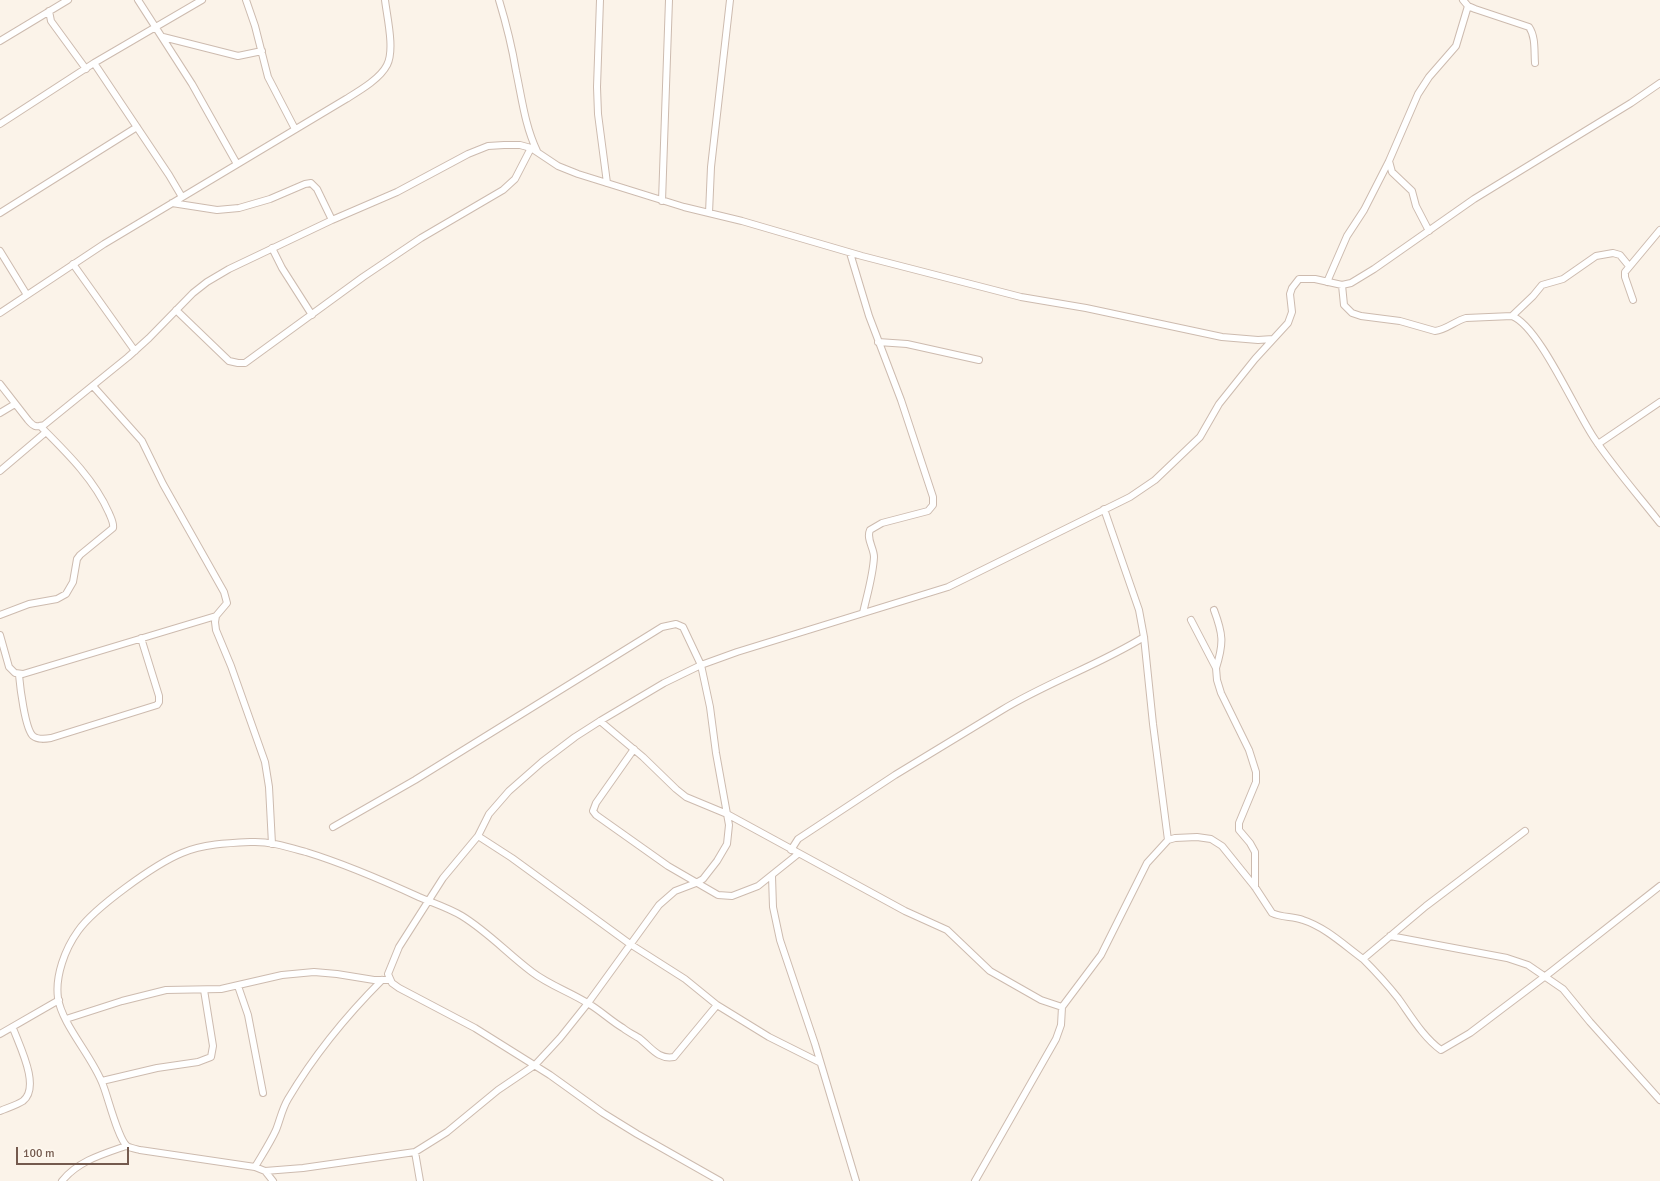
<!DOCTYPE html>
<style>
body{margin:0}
#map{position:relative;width:1660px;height:1181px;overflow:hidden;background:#fbf3e9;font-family:Signika,sans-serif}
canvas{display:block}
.scale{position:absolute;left:16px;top:1147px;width:113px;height:18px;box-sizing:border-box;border:2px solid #745a4e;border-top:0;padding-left:5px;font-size:12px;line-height:14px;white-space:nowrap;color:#745a4e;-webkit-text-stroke:3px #fef8ef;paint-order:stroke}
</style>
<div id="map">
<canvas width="1660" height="1181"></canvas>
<div class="scale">100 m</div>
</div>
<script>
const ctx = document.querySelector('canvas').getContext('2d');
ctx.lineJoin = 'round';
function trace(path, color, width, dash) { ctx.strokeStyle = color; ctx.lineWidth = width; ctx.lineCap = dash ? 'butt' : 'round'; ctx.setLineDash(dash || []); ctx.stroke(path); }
const street = new Path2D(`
 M138 0 192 84 237 164
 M246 0 255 26 268 77 295 129
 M499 0C506 23 512 47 516 71 522 99 525 126 537 151
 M600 0 597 87 598 114 607 183
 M1463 0 1468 6 1475 9 1529 27C1536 37 1534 52 1535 63
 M49 11 51 21 86 69
 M163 37 238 56 262 51
 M0 41 68 0
 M94 63 169 175 182 197
 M0 124 94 63 202 0
 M662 201 669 0
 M172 203 217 210 239 208 270 199 305 184 311 183 317 189 332 220
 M0 213 137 127
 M709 213 711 167 730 0
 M1429 231 1416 206 1412 191 1392 172 1389 161 1418 94 1429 77 1456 46 1468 6
 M272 248 282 268 312 315
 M0 251 27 295
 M850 253 869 316 901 400 933 497V505L928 511 882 523 870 530C866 539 874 548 874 557 873 576 867 595 863 613
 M73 264 135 351
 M1327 282 1347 236 1364 210 1389 161
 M1342 285 1344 305 1352 313 1361 316 1400 321 1435 331C1446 330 1455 321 1466 318L1512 316C1539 326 1576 412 1594 438 1614 468 1638 495 1660 523
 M1633 300 1625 277V272L1660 230
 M176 310 229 361 238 363H245L363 277 421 238 503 190 515 179 531 148
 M0 313 104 244 346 99C359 91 380 79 387 65 395 50 387 17 385 0
 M1512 316 1533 296 1542 285 1563 279 1596 256 1613 253 1620 255 1629 266
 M878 342 907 344 979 360
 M0 384 28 420C33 426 36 428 44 425L128 357 149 338 193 293 207 282 229 269 332 220 397 192 468 154 488 146 504 145H520L531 148 558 166 578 174 684 207 742 221 862 256 1021 297 1086 308 1222 337 1258 340 1273 339
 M93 386 142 441 163 484 224 592 227 603 216 616 215 622 216 630 231 666 265 762 269 787 272 844
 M0 413 15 404
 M1598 444 1660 402
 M0 471 46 432
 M1104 509 1139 610 1144 637 1153 724 1168 840
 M1214 610C1223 634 1224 643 1216 668
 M0 615 29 604 57 599 66 594 73 582 77 559 80 555 113 528C114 523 111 518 109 513 94 479 66 452 40 426
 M1191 620 1216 668 1217 680 1221 693 1249 750 1256 772V782L1239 823V830L1250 843 1255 852V887
 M0 635 9 667 15 673 23 674 216 616
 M19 675C20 686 25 729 33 736 38 740 45 739 51 738L157 705 159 702V696L141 638
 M600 721 643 757 676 789 686 797 727 814 905 911 947 930 990 971 1041 1000 1062 1007
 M634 749 596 803 593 811 596 815 668 866 718 895 732 896 758 886 798 854
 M1525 831 1426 906 1363 959C1375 971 1387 984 1398 998 1411 1016 1423 1037 1441 1050L1470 1033 1552 971 1660 886
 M478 836 512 858 630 944 685 979 717 1005 769 1037 819 1062
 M791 850 798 839 895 775 1002 710C1048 682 1099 665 1144 637
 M772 876 773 907 780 940 815 1044 856 1181
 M1390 936 1507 958 1528 965 1563 989 1590 1022 1660 1100
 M238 986 248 1015 263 1093
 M66 1019 122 1001 166 990 221 989 282 975 314 972 337 974 374 980H390
 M0 1034 59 1000
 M102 1081 157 1068 198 1062 211 1057 213 1046 204 990
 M0 1111C7 1108 17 1105 23 1101 41 1087 19 1045 13 1028
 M415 1152 420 1181
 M255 1167C262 1155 270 1143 276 1130 280 1120 282 1109 288 1099 313 1057 348 1014 382 980
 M265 1171 303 1168 415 1152 447 1132 498 1090 535 1065 560 1038 588 1003 659 905 675 891 696 883 703 879 717 861 727 844 729 825 716 753 710 707 701 665 683 627 676 624 662 627 415 780 333 827
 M62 1181C78 1161 103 1154 126 1146
 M273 1181 265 1171 255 1167 140 1150C136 1149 130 1148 127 1146 118 1139 108 1097 103 1085 93 1057 62 1025 58 998 55 976 65 949 78 931 94 908 155 864 182 853 203 844 228 843 251 842 269 841 288 847 306 852 345 864 382 880 419 897 433 903 449 908 462 916 488 932 508 954 532 972 549 985 570 992 589 1004 601 1011 611 1021 623 1028 628 1032 634 1035 639 1038 651 1047 658 1060 674 1057L717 1005
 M720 1181 637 1134 603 1113 550 1075 475 1028 399 988 392 983 388 974 399 947 443 878 478 836 489 814 509 791 542 762 575 737 600 721 664 683 701 665 737 652 948 587 1130 497 1155 480 1200 437 1219 404 1255 359 1288 323 1292 312 1290 294 1292 288 1299 279H1315L1342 285 1351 283 1374 269 1474 199 1631 103 1660 83
 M975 1181 1056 1039 1061 1025 1062 1007 1101 955 1147 863 1168 840 1175 838 1197 837 1211 839 1222 846 1255 887 1272 913C1282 918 1293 916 1303 920 1325 927 1344 945 1363 959`);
trace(street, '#cdbbaf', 8);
trace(street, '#fff', 6);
</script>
